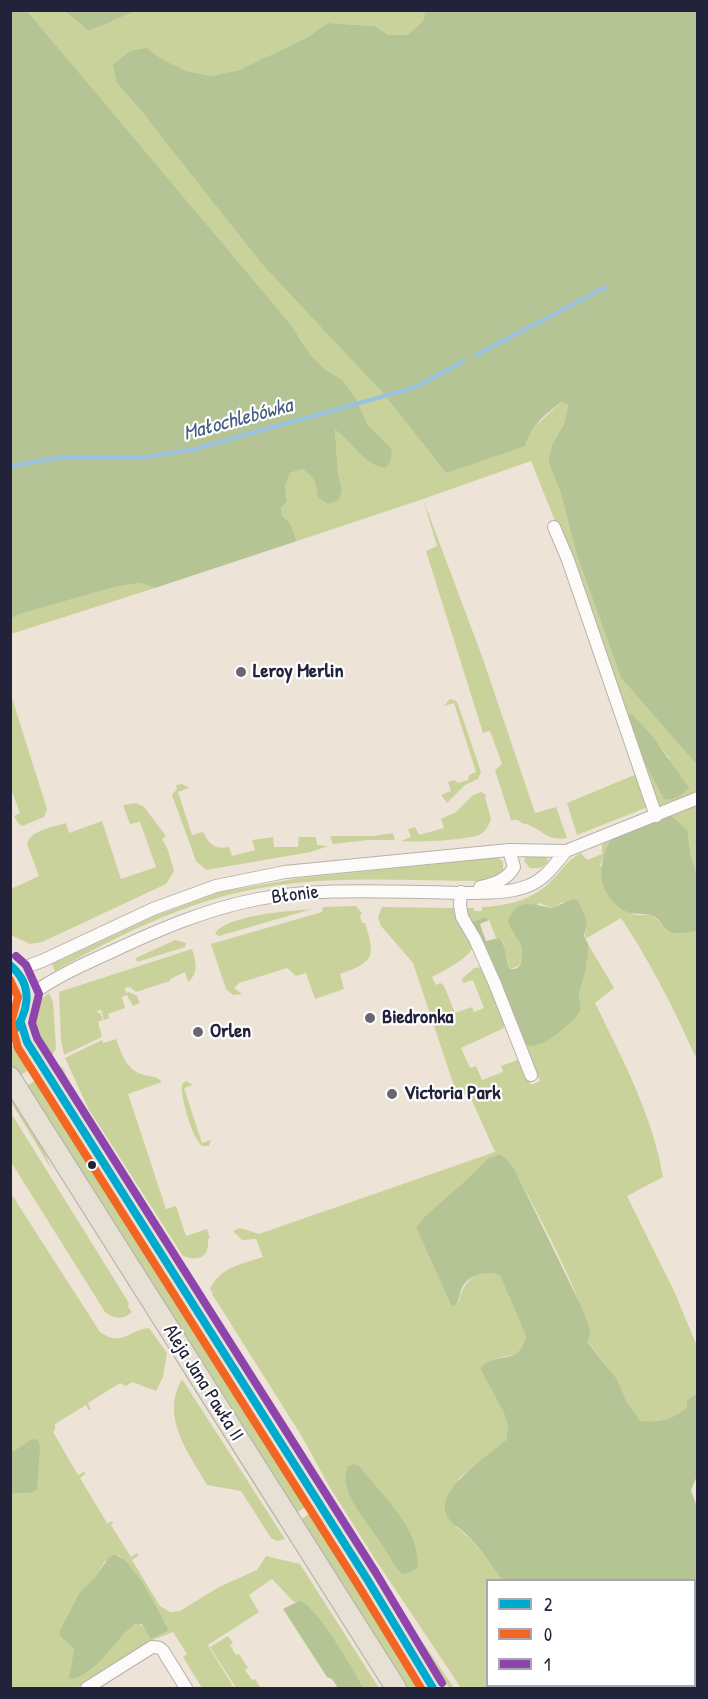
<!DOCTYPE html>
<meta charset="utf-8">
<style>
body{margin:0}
#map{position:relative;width:708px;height:1699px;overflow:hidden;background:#ede4d7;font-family:"Patrick Hand",sans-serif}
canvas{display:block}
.frame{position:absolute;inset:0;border:12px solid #22223b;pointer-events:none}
.legend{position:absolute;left:486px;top:1579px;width:210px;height:108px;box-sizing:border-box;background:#fff;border:2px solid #a7a7b1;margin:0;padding:8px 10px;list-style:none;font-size:18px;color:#22223b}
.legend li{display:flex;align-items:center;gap:12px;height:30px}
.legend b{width:30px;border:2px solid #a7a7b1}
</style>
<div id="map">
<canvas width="708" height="1699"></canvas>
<div class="frame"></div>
<ul class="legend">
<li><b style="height:8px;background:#00a9ce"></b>2</li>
<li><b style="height:8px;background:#f26522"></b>0</li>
<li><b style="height:8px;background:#8e44ad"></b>1</li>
</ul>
</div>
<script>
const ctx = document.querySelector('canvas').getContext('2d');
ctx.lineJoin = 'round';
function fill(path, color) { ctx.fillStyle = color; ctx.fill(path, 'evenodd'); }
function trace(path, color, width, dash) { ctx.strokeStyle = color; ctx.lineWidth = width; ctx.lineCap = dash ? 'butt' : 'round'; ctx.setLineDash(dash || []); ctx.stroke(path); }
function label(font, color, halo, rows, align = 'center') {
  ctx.font = font + ' "Patrick Hand",sans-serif'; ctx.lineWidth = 4.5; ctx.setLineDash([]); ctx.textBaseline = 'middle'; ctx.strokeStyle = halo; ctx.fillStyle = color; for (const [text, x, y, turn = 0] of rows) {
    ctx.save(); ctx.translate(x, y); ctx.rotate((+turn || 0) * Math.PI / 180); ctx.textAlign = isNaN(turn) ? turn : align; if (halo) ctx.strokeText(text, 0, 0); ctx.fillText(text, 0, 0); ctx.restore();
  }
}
fill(new Path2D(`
 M26 11H66L68 14 89 31 136 11H425L423 21 407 35H389L375 26 328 23 306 38 239 70 211 76 186 71 162 59 147 48 117 83 332 337 382 392 446 473 530 431 561 402 568 405 564 424 552 445 548 462 560 489 577 556 621 678 697 765V795L663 807 656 805 633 740 644 759H670L631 713 629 720 565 546 531 461 423 499 483 659 535 813 556 807 567 838C548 841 546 833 531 826 526 823 523 825 518 820H511L495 770 502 764 490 731 483 733 426 551 437 546 423 499 297 541 290 523 282 516 281 508 287 500 285 486 290 473 302 469 312 475 317 486 342 491 338 472 335 430C339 432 344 435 347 438 359 449 369 467 386 468L391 461 392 449 368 425 355 397 342 381 326 370 311 356 291 325 261 289Z
 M140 583 155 588 11 634V619L20 614 115 587Z
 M11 695 47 809 44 817 22 826 18 823 14 816 20 813 11 789Z
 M450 699 456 701 458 704 481 772 478 779 465 785 447 803 441 795 451 791 448 782 454 780 458 783 468 780 469 775 476 772 454 703 444 706Z
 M637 774 648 807 577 835 567 803Z
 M182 784 189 788 178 792 192 835 203 832C209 844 215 850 229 847L232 856 255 850 252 840 273 837 274 847H298L299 837H316L317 845 328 846 311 852 206 870 196 861 172 795 177 789 176 785Z
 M481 792 486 795 485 797 491 819C489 825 486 831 481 834 471 840 413 843 401 841L411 837 408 829 415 827 419 835 444 828 441 819 456 812 472 796Z
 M136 803 144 807 166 836 162 839 168 850 174 871 166 884 42 942 30 944 11 935V889L39 876 27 844C30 830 54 827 66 823L69 833 102 821 121 879 156 867 140 822 130 824 123 805Z
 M697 803V875L691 856 689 841 670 815Z
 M393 833 395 840H368L333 844 330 836H372Z
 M612 838 600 865 624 910 635 915H652L670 931 678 934 687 931H697L696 949 697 1060C675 1011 651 963 621 918L585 939 586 921 563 902 552 908 539 903 512 931C523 942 525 952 519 966L510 969 503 942 499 938H496L489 920 485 917 472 927 464 908H474V911H482V907C507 906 533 900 551 881 562 871 567 860 581 853L587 860 602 854V845Z
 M526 856 546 857 548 860C546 867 538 869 530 868L524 861Z
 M494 858H498L503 862V872L494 878 481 881C414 881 347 876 280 885 199 895 126 931 55 971L52 964 155 916 220 892 300 878Z
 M356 906 362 913 360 916 362 923H365C376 957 374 962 340 974L344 989 315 999 306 973 296 976 287 968 239 983 234 988 242 994 233 995 226 989 211 944 322 912 323 907Z
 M382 907 455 908 473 947C467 960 445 970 432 977L436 985 441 983 444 986 455 1013 472 1007 474 1012 484 1008 473 980 463 983 462 979 474 968 481 967 506 1022 504 1028 461 1048 470 1068 476 1066 482 1080 503 1072 501 1066 520 1059 531 1085 540 1081 521 1040 538 1045 559 1031 581 1012 579 994 585 973 588 944 614 988 595 1003C622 1058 653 1116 663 1177L627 1196 674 1291 697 1346V1393C691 1397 690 1403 686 1408 674 1423 657 1421 640 1422L626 1400 617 1379 588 1342C596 1319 529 1198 515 1170L506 1158 500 1154 487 1159 466 1180 424 1217 416 1228 451 1305 459 1301C464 1280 478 1266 501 1275L526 1336 524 1347 517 1354 494 1359 481 1368 503 1411 508 1425 506 1440 459 1478 455 1526C475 1540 488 1561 502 1580H488V1686H517L518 1688H461L375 1559 329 1486 301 1435 212 1294 213 1293 210 1289C220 1267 242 1264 263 1257L256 1239 242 1240 233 1231 240 1228 259 1234 495 1152 469 1094 458 1098 413 963 381 926 378 917Z
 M312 909 219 936 215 934C225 915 290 911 312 909Z
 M175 940 186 943 185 947 137 962 136 958Z
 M192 949C196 962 199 973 188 982L185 972 170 979V981L136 992 130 987 125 988 126 993 129 992 137 996 140 1003 133 1006 127 995 122 997 125 1008 108 1014 109 1018 104 1020 101 1010 97 1011 98 1013H100L103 1020 98 1022 102 1037 64 1055 61 1040 59 992Z
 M49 993 53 1002 56 1049 53 1054 47 1058C34 1036 22 1011 49 993Z
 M116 1039C122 1054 126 1071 145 1075 152 1077 157 1076 162 1082L128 1094 166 1209 176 1206 186 1236 207 1229 210 1238 208 1239C210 1257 198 1262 183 1256L88 1108 65 1058 102 1040 103 1043Z
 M16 1041 33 1067 18 1077 11 1065V1045Z
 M59 1066 63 1068 81 1108 181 1265 177 1263 53 1070Z
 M41 1077 310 1504 294 1514 25 1087Z
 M186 1081 193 1085 184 1088 202 1143 211 1140 209 1146H202C192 1138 180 1096 182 1084Z
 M13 1095 37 1135 52 1170 11 1102V1097Z
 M11 1113 129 1303 128 1307 132 1312C123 1320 115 1319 105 1312L11 1162Z
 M10 1192 100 1332C122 1348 130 1329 149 1328L167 1353 163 1377 156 1391 132 1382 126 1386 120 1383 88 1403 91 1410H89L86 1405 55 1424V1429L53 1432 78 1475 84 1472 86 1473 80 1478 107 1523 114 1521 111 1525 131 1557 137 1553 139 1555 132 1560 160 1606 170 1612H174L180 1611 219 1587 257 1570 266 1556 300 1564 379 1688H364L315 1613C310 1607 303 1601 294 1602L272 1579 249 1595 259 1612 208 1645 234 1688H202L183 1657 187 1654 173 1632 155 1639 77 1688H11ZM119 1555 134 1570 169 1630 144 1627 138 1623 135 1624C111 1640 101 1667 71 1679L74 1649 60 1636 59 1632 79 1593 96 1576 105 1561Z
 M187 1373 282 1522 279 1524 185 1375Z
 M182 1379 285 1539 277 1541 271 1538 241 1491 207 1485C188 1452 160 1417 182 1379Z
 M331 1500 397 1605 454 1688H450L435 1673 327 1503Z
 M315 1510 428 1688H406L390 1665 299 1521Z
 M228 1636 233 1643 230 1645 236 1655 239 1654 248 1668 245 1670 252 1680 255 1679 261 1688H236L210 1647Z`), '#c9d29a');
fill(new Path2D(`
 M26 10 261 289 291 325 311 356 326 370 342 380 355 397 368 425 392 449 391 461 386 468C365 467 352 440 335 430L338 472 342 491 338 500 328 504 318 497C317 483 314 476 302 469L290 473 285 486 287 501 281 508 282 516 290 523 297 541 155 588 140 583 115 587 20 614 11 619 10 11Z
 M66 11H136L89 31 68 14Z
 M425 11H697V765L621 678 577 556 560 490 548 462 552 445 564 424 568 405 561 402C544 416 532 424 525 446L446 473 382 392 263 265 146 117 117 83 113 65 130 51 147 48 162 59 186 71 211 76 239 70 306 38 328 23 375 26 389 35H407L423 21Z
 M630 712 653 737 689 788C682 795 674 801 664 799L633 740 629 720Z
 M670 815 687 830 691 856 697 875V931C689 931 678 936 670 932 664 928 660 919 653 916 644 912 634 916 625 911 596 894 596 864 612 838Z
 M573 899 577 900 581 907 587 922 584 936 588 944V952L585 973 579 994 581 1011C573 1022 551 1041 537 1045 532 1047 528 1045 523 1042L472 927 473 922 485 917 489 920 480 924 486 941 499 938C507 945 505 959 510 969 517 969 520 968 521 961 527 942 512 937 508 921 517 896 533 905 552 908Z
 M500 1154 506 1158 515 1170 582 1308 590 1330 588 1343 617 1379 626 1400 640 1421C659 1422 673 1421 687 1407V1401L697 1393V1476L691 1490 698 1510 697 1688H577L575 1686H694V1580H502C491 1565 481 1549 468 1536 461 1528 449 1524 446 1513 437 1488 490 1454 506 1440L508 1425 503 1411 480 1368C497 1350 520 1367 526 1336L500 1275C487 1270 468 1274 462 1288 459 1295 460 1300 454 1306L451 1305 416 1228 424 1217 466 1180 487 1159Z
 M34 1439 38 1440 40 1446 37 1490 30 1493H11V1452C20 1449 25 1441 34 1439Z
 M354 1464 359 1466C382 1496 419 1526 418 1567L411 1572 402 1574C393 1565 390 1556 383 1546 371 1525 336 1492 348 1466Z
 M114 1555C133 1556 159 1613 169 1630L151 1639 142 1624H135C115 1638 96 1677 69 1679L74 1649 60 1636 59 1632 79 1593 96 1576 109 1557Z
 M299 1601C316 1603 353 1671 364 1688H338L332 1679 327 1677 283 1609Z`), '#b5c494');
trace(new Path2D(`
 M476 355 606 287
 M10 466 57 458 147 457 195 449 413 388 464 361`), '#98c1e2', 4);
const minor = new Path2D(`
 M554 527 568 560 656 816
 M480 887C494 884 507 880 514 867L509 850
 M461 892 460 905 462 917 475 939 495 984 531 1075
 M17 970 42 961 153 909 216 886 285 872 509 850 566 851 698 798
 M29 996C55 977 84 964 113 951 160 929 207 909 258 899 313 889 367 891 422 892 451 892 505 897 530 885 546 878 555 864 566 851
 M87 1688 152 1647C159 1647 162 1648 165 1654L186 1688`);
const primary = new Path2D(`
 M10 965C18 971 21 976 24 985 33 1005 24 1021 10 1037
 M21 1023 27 1042 367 1579 433 1688
 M10 1077 396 1688`);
trace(minor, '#b6b1ab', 14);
trace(primary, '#b6b1ab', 22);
trace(minor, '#fcfbf9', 12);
trace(primary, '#e6e1d4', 20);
trace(new Path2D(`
 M10 965C35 986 29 1014 10 1036
 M21 1023 27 1042 367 1579 433 1688`), '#00a9ce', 8);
trace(new Path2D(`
 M10 980 18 997 11 1023 18 1048 358 1585 421 1688`), '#f26522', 8);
trace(new Path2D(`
 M16 956 26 965 39 994 32 1023 37 1038 376 1573 442 1683`), '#8e44ad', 8);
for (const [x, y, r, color] of [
 [241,672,6,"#696672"],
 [370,1018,6,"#696672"],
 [198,1032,6,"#696672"],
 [392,1094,6,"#696672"],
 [92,1165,5,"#22223b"]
]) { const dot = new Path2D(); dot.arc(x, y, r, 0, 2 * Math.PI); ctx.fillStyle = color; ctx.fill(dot); trace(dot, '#fff', 2); }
label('bold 20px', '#22223b', '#fff', [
 ["Leroy Merlin",253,672],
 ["Biedronka",382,1018],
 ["Orlen",210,1032],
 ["Victoria Park",404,1094]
], 'left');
label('20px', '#22223b', '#fff', [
 ["Błonie",295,895,-7],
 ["Aleja Jana Pawła II",203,1383,58]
]);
label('italic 21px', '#435c7f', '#fff', [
 ["Małochlebówka",238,420,-15]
]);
</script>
